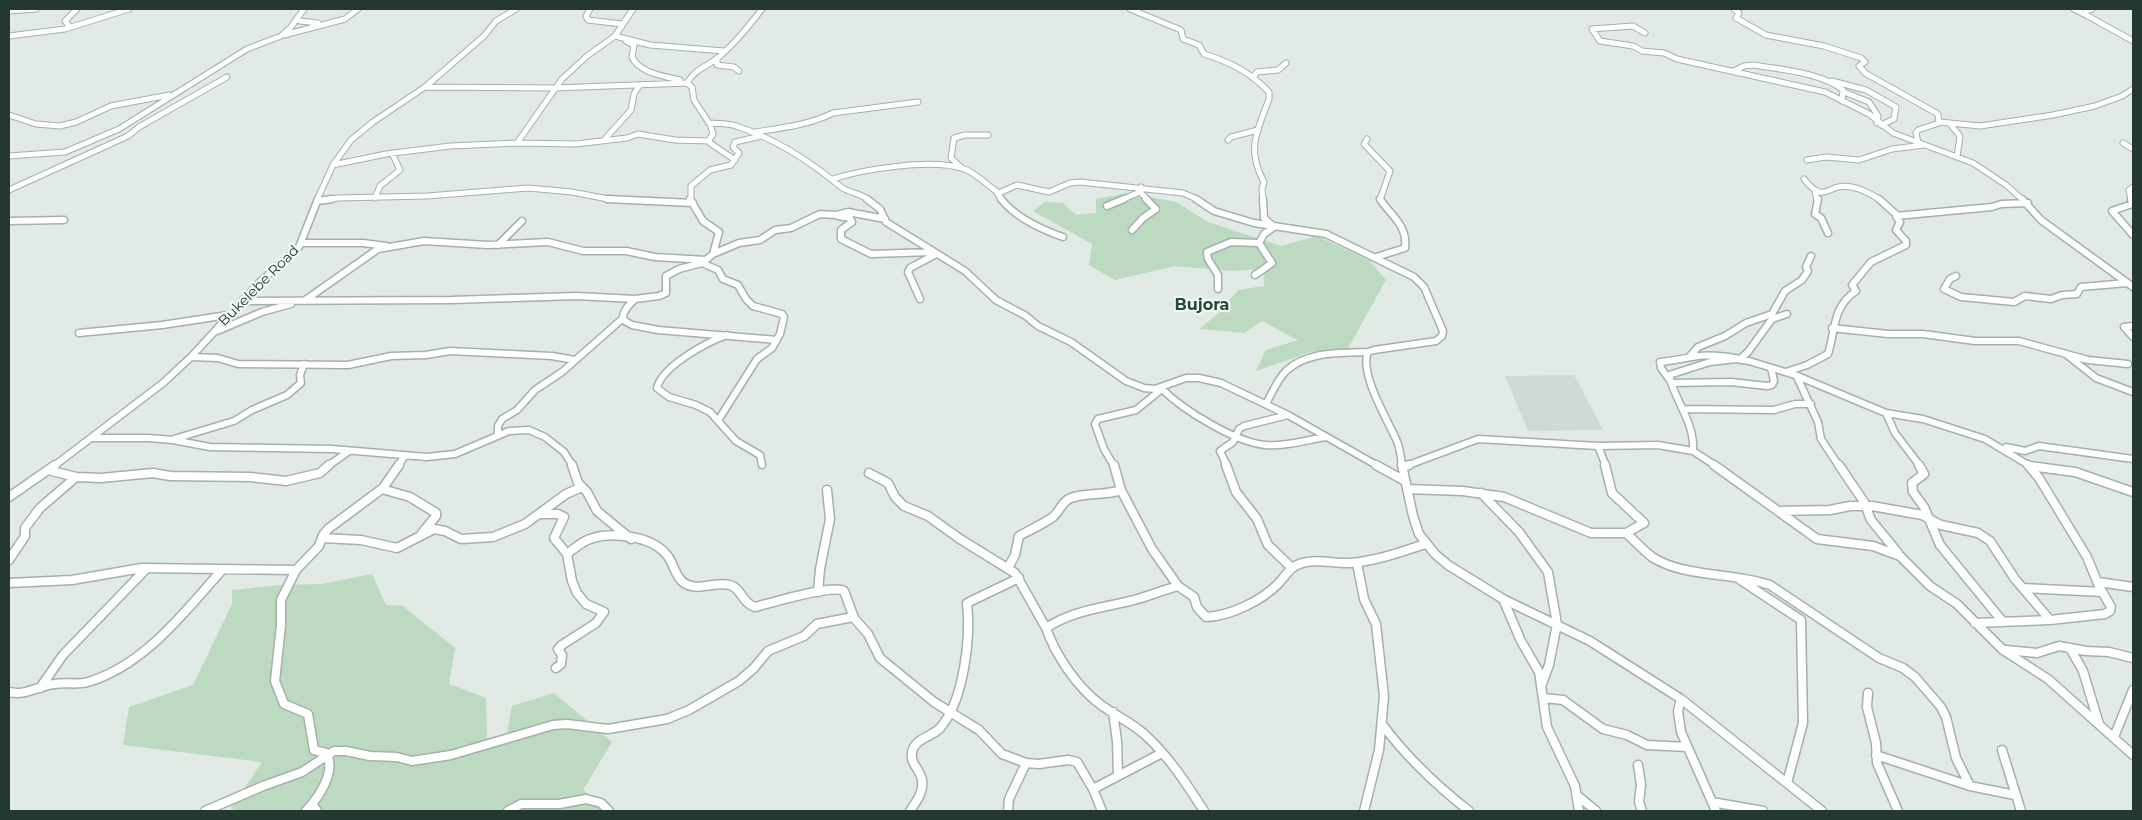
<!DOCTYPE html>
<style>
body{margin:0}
#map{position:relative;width:2142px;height:820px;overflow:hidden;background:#e1eae5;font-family:Montserrat,sans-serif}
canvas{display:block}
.frame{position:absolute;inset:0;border:10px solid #233930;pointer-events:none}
</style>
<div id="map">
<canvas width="2142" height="820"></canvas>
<div class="frame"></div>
</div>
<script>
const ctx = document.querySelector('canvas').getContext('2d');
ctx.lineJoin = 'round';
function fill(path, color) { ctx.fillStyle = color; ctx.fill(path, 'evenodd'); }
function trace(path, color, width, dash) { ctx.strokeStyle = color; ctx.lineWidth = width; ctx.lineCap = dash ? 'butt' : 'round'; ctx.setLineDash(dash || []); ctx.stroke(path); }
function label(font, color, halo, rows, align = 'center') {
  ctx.font = font + ' Montserrat,sans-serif'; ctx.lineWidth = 4.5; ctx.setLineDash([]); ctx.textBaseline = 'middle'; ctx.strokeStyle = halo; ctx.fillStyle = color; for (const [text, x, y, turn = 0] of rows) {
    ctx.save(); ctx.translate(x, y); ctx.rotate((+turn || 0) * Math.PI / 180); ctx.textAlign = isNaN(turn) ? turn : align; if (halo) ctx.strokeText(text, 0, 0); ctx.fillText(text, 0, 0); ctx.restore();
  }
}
fill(new Path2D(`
 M1574 375 1603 430 1528 431 1505 376Z`), '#cfdad4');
fill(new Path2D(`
 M1127 193 1176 202 1208 222 1281 246 1317 236 1370 261 1386 280 1347 350 1310 352 1256 371 1266 350 1298 340 1262 321 1244 333 1199 329 1220 312 1238 290 1264 286 1263 269 1232 271 1175 266 1115 280 1089 265 1092 244 1033 211 1045 202 1063 203 1076 215 1096 213V199Z
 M372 574 386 605 403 606 455 648 449 684 486 698 487 741 506 738 512 706 554 693 612 742 583 790 612 811H236L231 808 262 762 123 745 129 707 193 685 232 604V590L281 585 322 584Z`), '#bbdabf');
const minorFar2 = new Path2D(`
 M590 9 586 16 588 20 622 24
 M1130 9 1181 30 1183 39 1199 45 1204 54C1230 62 1250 72 1269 92V99C1257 132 1246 149 1264 182L1262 189 1263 200
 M1734 9 1739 13 1736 18 1766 35 1824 46 1861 58 1865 62 1859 66 1865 73 1938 114 1939 123 1918 130 1916 133 1918 143
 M2074 9 2086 15
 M2092 9 2085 12 2086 15 2133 41
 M9 11 36 9
 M297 18 300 21 318 23
 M70 27 65 21 77 9
 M1645 33 1633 26 1592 29 1600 41 1633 46 1642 51 1664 53 1677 59 1825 92 1869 114 1893 133 1973 163 2006 185 2023 200
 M284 35 345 19 358 9
 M9 36 65 29 129 9
 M615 36 650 45 724 51
 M626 41 634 45 632 57C639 73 664 76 680 80
 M717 59V65L734 67 739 71
 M1734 71 1744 66 1754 65C1782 70 1820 72 1843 90L1842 101
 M1254 76 1257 72 1278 70 1286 63
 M1832 81 1866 90 1896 107 1894 119 1881 125
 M687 83C696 68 707 67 720 56 736 42 749 26 762 9
 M425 87 555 88 687 83 692 87 694 100 709 123C718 124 728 123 736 126 774 138 811 162 841 187 849 193 860 193 869 200
 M1844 92 1869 102 1878 116 1877 123
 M9 115 36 124 60 126 76 122 111 106 169 95
 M1940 122 1980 126 2053 115 2095 106 2122 96 2133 89
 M710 124 713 134 709 140 710 143 735 160
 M1950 124 1960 136 1957 157
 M755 132C781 128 809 125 833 113L918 102
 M605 139 631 110 634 94 639 86
 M1367 139 1364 144 1390 171 1380 200
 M1228 140 1231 137 1258 130
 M517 143 562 79 587 56 615 36 633 9
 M2123 143 2133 149
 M9 156 65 152 119 129 247 49 281 36 291 27 304 9
 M1807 160 1826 157 1859 160 1892 149 1924 145
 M333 165 386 154 450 146 517 143 576 144 627 138 638 134 675 140 709 141
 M963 169 951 158 954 138 965 135H988
 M833 179C864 169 933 158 964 169 977 173 987 186 999 193L1017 185 1049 192 1070 183 1080 182 1183 193 1199 200
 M1804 179C1808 184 1813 190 1819 192 1826 194 1832 188 1838 187 1852 184 1869 192 1880 200
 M1141 187 1140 192 1148 200
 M9 190 128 136 139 127 227 77
 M1815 192 1817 200
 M997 193 1002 200
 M375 198 380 186 400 170 392 153
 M317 200 333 165 351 140 373 122 425 87 484 36 496 21 516 9
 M324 200 338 198 427 196 528 188 572 192 608 199 631 200
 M691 200V186L710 170 731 165 739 153 733 147 735 142 761 136
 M1121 200 1140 192
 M2131 200 2129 190 2133 187`);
const minorFar1 = new Path2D(`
 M607 199 693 203
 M690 199 703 221 719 232 713 254
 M867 199 880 209 886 222 965 271 996 300 1026 316 1038 326 1071 342 1126 381 1144 388 1155 389 1186 378H1199L1221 383 1288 415 1378 466
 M1001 199C1016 218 1040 229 1063 237
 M1196 199 1214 211 1254 223 1326 234 1414 277 1424 287 1443 331 1442 336 1436 341 1374 350 1368 352C1359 373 1387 419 1396 439 1400 447 1401 457 1402 466
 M1818 199 1815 214 1821 218 1828 233
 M1879 199 1898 216
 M2022 199 2041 220 2133 287
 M2131 199 2132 204 2112 211 2133 235
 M318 201 332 199
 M1107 206 1124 199
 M838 216 850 218 852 222 841 230V239L871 254 933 252
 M9 221 64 220
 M1132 230 1143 218 1156 209 1146 199
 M301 243H363L386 246
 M498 245 522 221
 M1376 257 1405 248C1408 225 1390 215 1380 199
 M702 263 718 270 723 279 738 285 746 299 753 306 782 314 784 317 780 334 772 348 757 359 719 419
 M1255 275 1272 263 1259 243
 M1956 276 1950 279 1944 289 1961 297 2014 302 2025 296 2051 299 2062 295 2077 294 2081 287 2127 283
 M1218 289V275L1208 259 1207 252 1231 242 1259 243 1264 234 1274 227 1264 218 1263 199
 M635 299C629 305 622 311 623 320L632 325 658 330 777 340
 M920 299 908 272 910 268 936 254
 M242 301 451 300 576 296 635 299 659 296 666 293V276L679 269 702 263 713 254 739 243 760 240 775 230 791 228 820 214 836 215 848 212 885 219
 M304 301 378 249 424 241 488 245 548 242 583 251H626L655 257 706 260
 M2133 326 2124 327 2133 337
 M1832 328 1888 334H1923L1975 341H2019L2088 360 2128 364
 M217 331 262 312 291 304
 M79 333 162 325 228 315
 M727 335C707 342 662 366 657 388L669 397 696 405 710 412 736 441 760 455 762 465
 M2067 355 2096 378 2133 392
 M1690 356 1698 347 1725 336 1746 323 1772 314 1785 291 1802 280 1808 271 1806 267 1811 256
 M191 357 218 358 238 364 348 365 391 356 426 355 450 351 552 356 575 360
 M1786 372 1807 365 1828 354C1836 329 1832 307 1856 291L1852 285 1871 262 1906 245V241L1896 230 1900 222 1896 216 1992 207 2001 204 2028 203
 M1797 377 1818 422 1821 439 1839 466
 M1669 379 1661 368 1660 362C1671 361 1681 359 1692 357 1705 354 1727 356 1740 359L1748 352 1772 319 1787 314
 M1671 383 1731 382 1767 386 1772 385 1774 381 1771 368
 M1266 404C1272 393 1277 380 1286 371 1307 351 1341 353 1368 352
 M1683 409 1774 410 1795 404H1811
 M1886 413 1895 433 1920 466
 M498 435V426L502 419 517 410 535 390 562 372 622 319
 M92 438H148L173 440 210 447 332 449 427 457 455 454 509 431 529 430 545 437 564 452 573 466
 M174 439 234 421 252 410 287 395 301 383 300 375 304 364
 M1598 446 1606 466
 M2006 447 2025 451 2039 446 2133 459
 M1693 451C1695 422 1675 402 1669 375L1710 362 1736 359 1749 361 1795 375 1886 413 1923 419 1985 439 2030 466
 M54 466 163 383 191 357 259 283 299 247 318 199
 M328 466 349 451
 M398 466 404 457
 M1114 466 1104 449 1095 424 1098 419 1136 410 1162 389C1183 410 1235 442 1265 445 1285 447 1306 440 1326 437
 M1227 466 1220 451 1233 442 1239 429 1244 426 1288 415
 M1406 466 1478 439 1598 446 1658 445 1693 451 1716 466`);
const minor = new Path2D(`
 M572 465 578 483 587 492 597 511 631 539
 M1114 465 1121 490 1152 549 1178 586 1194 597 1197 607 1206 617C1230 616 1261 601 1278 584 1285 577 1288 569 1297 565 1314 557 1333 564 1350 563 1376 561 1401 552 1425 544
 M1226 465 1236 492 1257 519 1268 545 1292 568
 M1376 465 1405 481
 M1402 465 1413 516 1419 534 1435 554 1448 565 1503 599 1590 641 1681 699 1822 811
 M1605 465 1612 493 1644 523 1626 533
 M1714 465 1817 539 1873 546 1900 556 1930 586 1957 604 2003 650 2048 679 2133 755
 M1839 465 1864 502 1871 520 1898 553
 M1919 465 1924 474 1912 483 1913 492 1924 507 1940 545 2003 622
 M2028 465 2039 478 2087 557 2099 586 2111 607 2110 611 2105 614 2050 620
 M2030 466 2075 472 2133 492
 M1403 467 1409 465
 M48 470 76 477 101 478 153 473 170 476 250 477 286 481 320 473 329 465
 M869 473 888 483 895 497 904 506 928 516 960 539 1015 573 1046 628
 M382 489 410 497 436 513V516L422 533
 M1407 489 1463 491 1504 497 1591 533H1626C1635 541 1643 550 1652 557 1685 578 1733 572 1770 585L1879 658 1903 668 1915 677 1941 707 1946 717 1956 758 1970 786
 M1481 493 1519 532 1548 572 1557 624 1549 665 1541 686
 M9 497 55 465
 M1778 511 1830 510 1850 506H1872L1922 515 1941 525 1978 533 1990 541 2015 579 2050 620 1975 623
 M541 514H558L564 517 554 538 567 554 572 581 577 593 586 604 604 612 596 623 562 645 558 649 562 655 561 664 556 668
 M322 538 361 540 397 548 434 529 445 531 461 539 493 537 525 524 566 494 582 487
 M567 554C574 549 581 542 590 539 611 531 651 536 666 554 674 562 674 576 684 583 698 592 714 581 730 585 741 588 742 603 755 607 771 603 832 584 844 591L854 618 868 634 880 658 934 702 979 730 1002 754 1026 763 1039 764 1068 760 1077 762 1093 789 1102 811
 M9 560 25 536V528L40 508 76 477
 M1357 563 1364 599 1376 624 1384 696 1379 750 1364 811
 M1008 568 1015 555 1019 536C1030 530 1043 524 1053 517 1060 511 1062 501 1071 498 1087 492 1105 496 1121 490
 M296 570 319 546 323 535 328 529 383 488 399 465
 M1739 579 1801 620 1803 723 1787 783
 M2098 582 2133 587
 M9 583 72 580 142 568 296 570 281 600V625L275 681 284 704 308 714 314 750 326 753C337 772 318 798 306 811
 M1178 586C1163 590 1149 596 1134 600 1103 608 1073 610 1046 628 1056 656 1077 687 1101 705 1115 715 1130 722 1143 733 1168 755 1186 783 1204 811
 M2023 588 2102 592
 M818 592 820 569 830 519 827 490
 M1503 599 1521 641 1539 672 1547 727 1575 786 1579 811
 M2070 648 2083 671 2099 724
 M2006 650 2037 653 2059 646 2086 651 2109 652 2133 658
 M40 688 63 655 147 568
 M9 692C25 696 38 686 54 684 65 682 77 685 88 682 145 665 184 612 222 570
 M1868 693 1867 707 1876 743 1877 763 1898 811
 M1544 698 1563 700 1603 729 1627 735 1647 745 1687 747
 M1681 699 1678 711 1681 732 1716 811
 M1113 712 1117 741 1118 775
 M1382 724C1407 758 1436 785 1469 811
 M2114 737 2133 690
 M2002 750 2021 811
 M1876 755 1970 786 2015 795
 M1638 765 1641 785 1639 802 1642 811
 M1093 789 1162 753
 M1578 796 1596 811
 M1712 802 1763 811
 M313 805 317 811
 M205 811 263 786 302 772 334 751H346L370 756 397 757 412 761 451 755 553 725 567 724 608 729 667 719 689 710 739 681 754 668 768 651 804 636 817 624 853 617
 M508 811 521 804H559L586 799 601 803 609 811
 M910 811C916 802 924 792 922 780 920 769 910 764 912 752 915 738 932 737 940 728 964 701 971 637 967 603L1019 578
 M1008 811 1009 799 1026 763`);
trace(minorFar2, '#a4b1ab', 7);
trace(minorFar1, '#a4b1ab', 9);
trace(minor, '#a4b1ab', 11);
trace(minorFar2, '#fff', 5);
trace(minorFar1, '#fff', 6);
trace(minor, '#fff', 8);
label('14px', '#233930', '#f1f7f3', [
 ["Bukelebe Road",259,286,-45]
]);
label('bold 16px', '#204a3a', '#f1f7f3', [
 ["Bujora",1202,305]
]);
</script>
